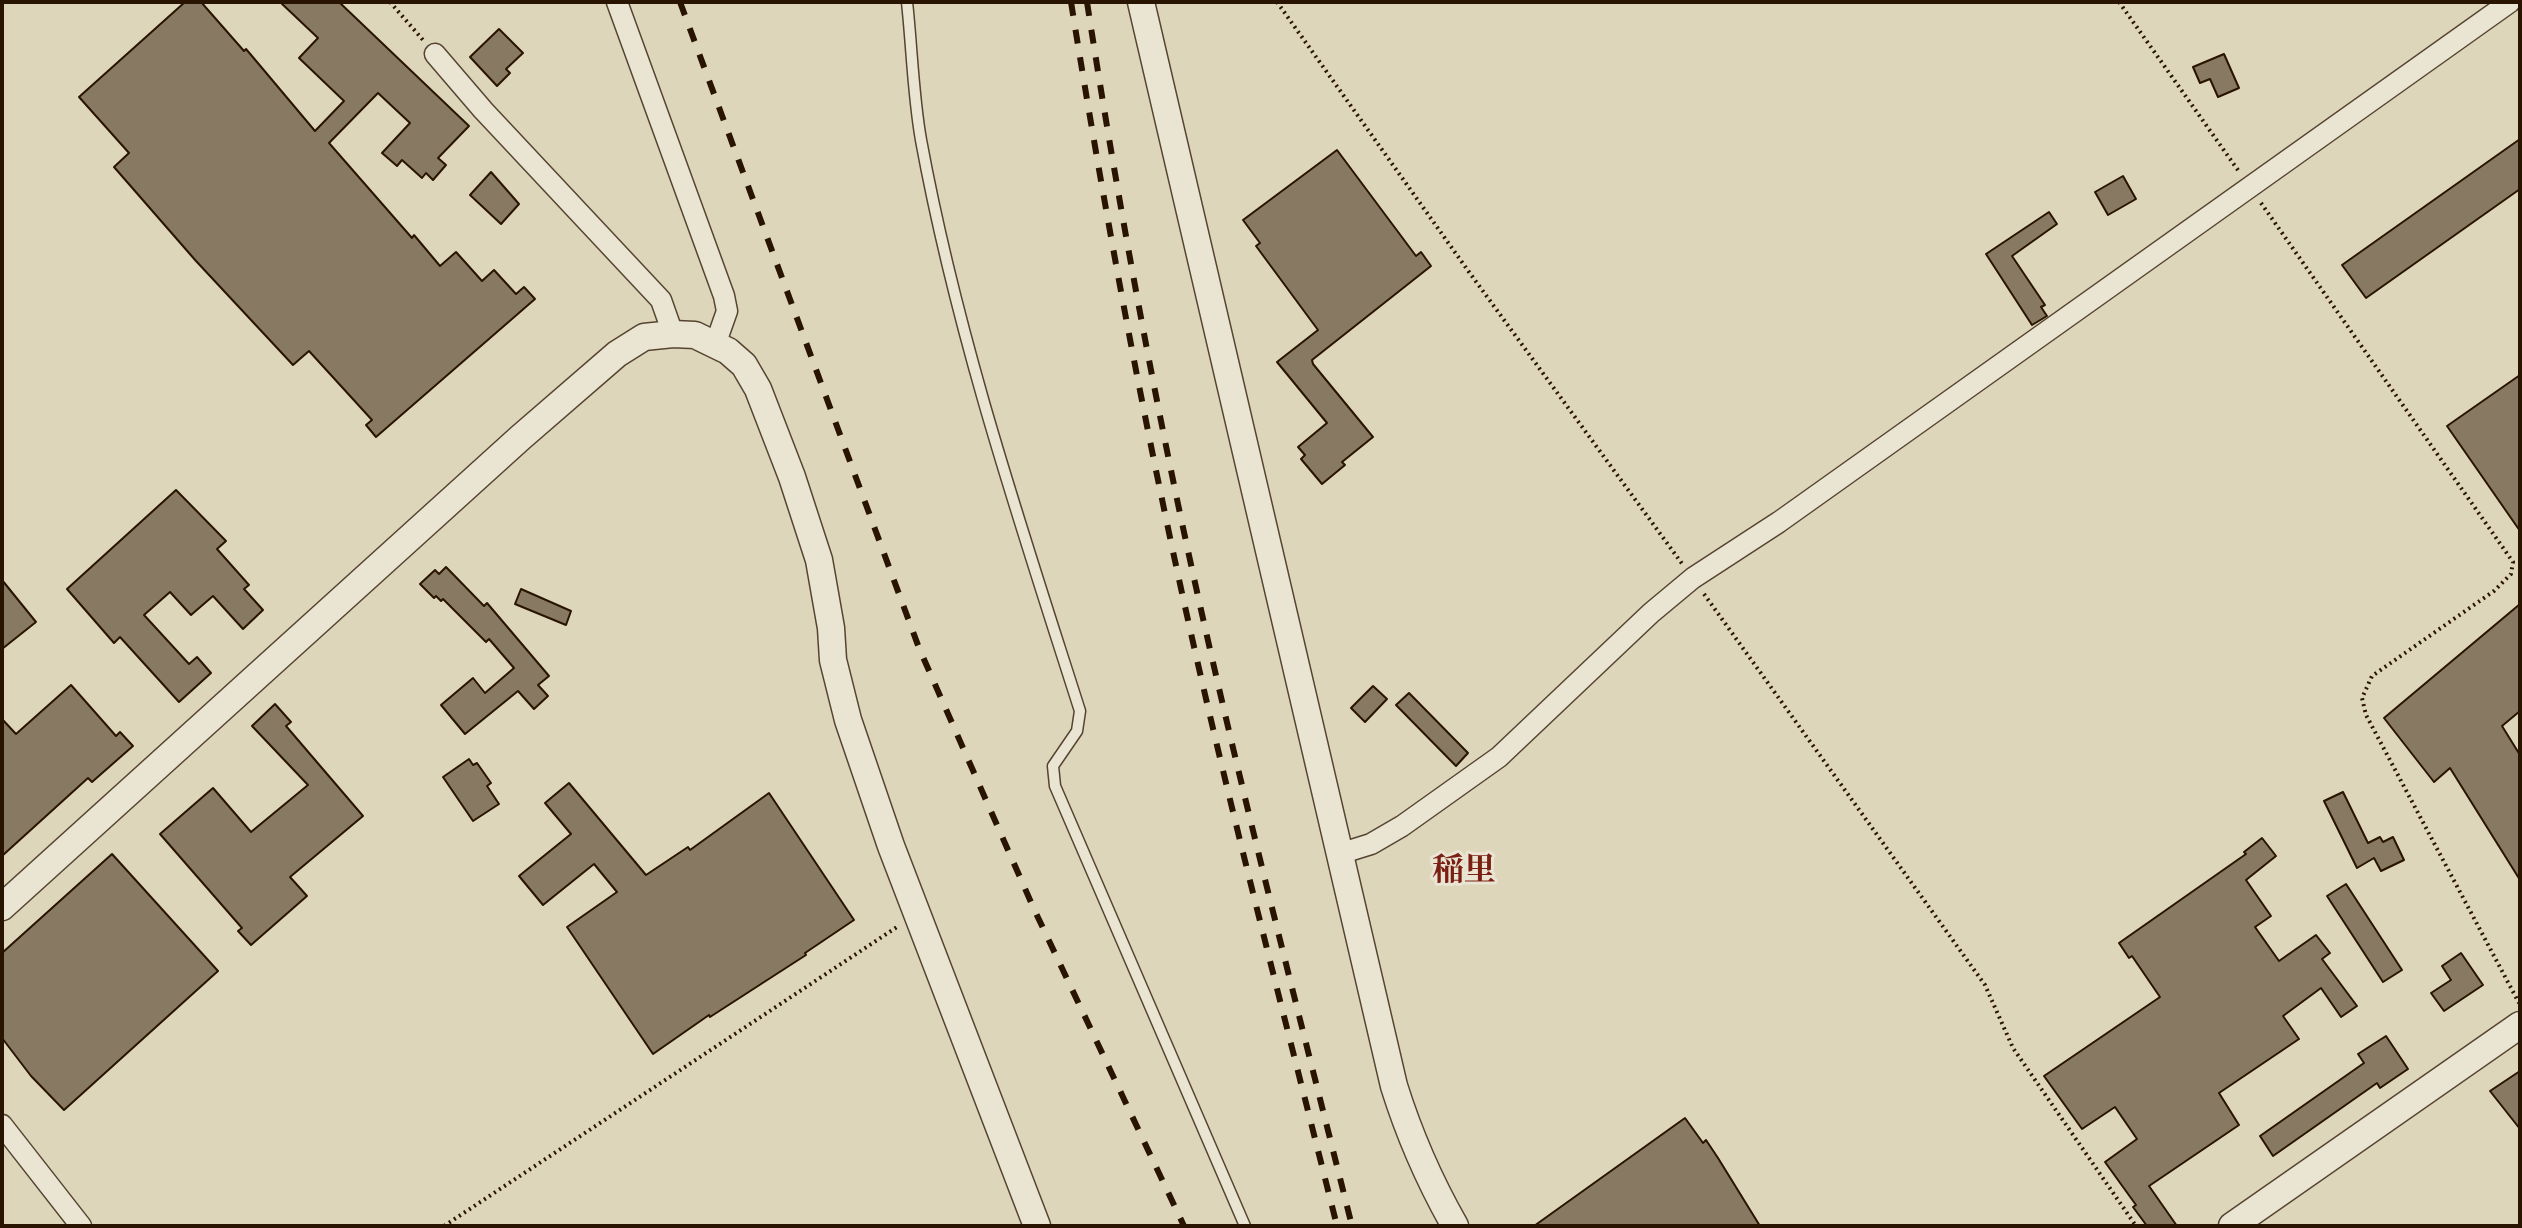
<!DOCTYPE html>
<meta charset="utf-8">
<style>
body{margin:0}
#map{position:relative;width:2522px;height:1228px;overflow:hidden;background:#ded6bb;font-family:"IM FELL English",serif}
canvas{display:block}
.frame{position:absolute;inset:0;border:4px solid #291401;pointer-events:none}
</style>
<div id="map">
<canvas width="2522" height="1228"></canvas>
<div class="frame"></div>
</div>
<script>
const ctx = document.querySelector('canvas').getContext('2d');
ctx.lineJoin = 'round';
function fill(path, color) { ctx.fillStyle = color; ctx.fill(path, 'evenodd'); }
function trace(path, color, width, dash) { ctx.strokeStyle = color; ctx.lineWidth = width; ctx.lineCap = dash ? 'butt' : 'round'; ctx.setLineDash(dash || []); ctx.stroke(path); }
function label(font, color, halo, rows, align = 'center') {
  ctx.font = font + ' "IM FELL English","Noto Serif JP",serif'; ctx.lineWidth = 6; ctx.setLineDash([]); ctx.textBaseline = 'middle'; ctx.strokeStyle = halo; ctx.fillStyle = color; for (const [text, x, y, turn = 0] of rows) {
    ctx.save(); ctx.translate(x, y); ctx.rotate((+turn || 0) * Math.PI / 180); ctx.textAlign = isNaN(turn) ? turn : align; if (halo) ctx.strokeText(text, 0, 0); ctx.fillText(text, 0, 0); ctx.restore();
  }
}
const building = new Path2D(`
 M185 2H201L244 51 246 49 257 62 315 131 344 101 299 58 318 38 280 2H339L469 126 438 158 446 165 433 180 426 173 422 178 402 160 397 166 382 153 410 123 378 93 329 143 412 238 414 235 440 266 456 252 482 281 494 270 516 294 524 287 535 299 376 437 366 425 372 420 309 351 293 365 196 261 114 167 129 153 79 97Z
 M499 29 523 53 506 69 510 73 497 86 470 57Z
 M2224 54 2239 88 2218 97 2210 79 2200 83 2193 67Z
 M2520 139V189L2366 298 2342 265Z
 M1337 150 1416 256 1421 252 1431 266 1312 360 1313 364 1373 437 1342 462 1345 465 1322 484 1301 459 1305 455 1298 447 1327 423 1277 362 1318 330 1256 246 1260 243 1243 220Z
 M491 172 519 204 501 224 470 195Z
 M2123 176 2136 199 2108 215 2095 192Z
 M2049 212 2057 224 2012 256 2045 305 2041 307 2047 316 2032 325 1986 254Z
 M2520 375V531L2447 426Z
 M176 490 226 541 217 549 249 585 244 589 263 610 243 629 213 596 191 615 170 592 144 615 189 664 197 657 211 673 179 702 120 637 114 643 67 589Z
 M446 567 484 606 487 603 549 676 538 685 548 696 534 709 518 691 465 734 441 705 473 678 485 693 514 668 489 639 486 642 443 599 441 601 436 596 434 598 420 584 435 570 439 574Z
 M2 580 36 622 2 649Z
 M521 589 571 611 566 625 515 604Z
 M2520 604V711L2502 726 2520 755V880L2450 768 2434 782 2384 718Z
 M71 685 116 736 120 732 133 746 92 782 88 778 2 856V719L16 734Z
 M1373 686 1387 699 1365 722 1351 708Z
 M1409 693 1468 753 1456 766 1396 705Z
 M275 704 291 722 286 726 363 816 290 877 307 896 251 945 238 931 242 928 160 834 213 788 251 832 308 785 252 726Z
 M469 759 473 765 477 763 491 783 487 786 499 804 473 821 443 777Z
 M569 783 646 875 688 847 690 850 769 793 854 920 805 953 806 955 792 964 710 1017 709 1015 653 1054 567 927 617 892 594 864 543 905 519 876 571 834 545 803Z
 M2343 792 2368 843 2380 837 2383 842 2393 837 2404 860 2381 871 2374 858 2357 868 2324 801Z
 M2262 838 2276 856 2246 880 2271 916 2255 927 2279 961 2316 935 2330 953 2322 959 2357 1006 2341 1017 2321 988 2283 1016 2299 1039 2219 1093 2239 1125 2149 1186 2177 1226H2147L2133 1207 2136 1205 2105 1162 2137 1139 2115 1107 2082 1129 2044 1076 2160 997 2132 956 2129 958 2119 943 2246 854 2244 852Z
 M112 854 218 971 64 1110 31 1076 2 1038V953Z
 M2346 884 2402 970 2383 982 2327 896Z
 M2461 953 2483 985 2444 1011 2431 993 2451 980 2442 966Z
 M2386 1036 2408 1069 2380 1088 2377 1083 2273 1156 2260 1136 2364 1063 2358 1054Z
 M2520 1071V1129L2490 1091Z
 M1685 1118 1703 1143 1706 1140 1718 1158 1760 1226H1534Z`);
fill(building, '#877962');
trace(building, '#291401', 2);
const service = new Path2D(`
 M907 2C912 48 913 95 921 140 957 336 1020 523 1080 711L1077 731 1053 766 1055 786 1245 1226`);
const minor = new Path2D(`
 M617 2 724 296 727 311 715 345
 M435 54 483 110 661 300 673 334
 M1339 854 1371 844 1402 826 1499 757 1651 613 1693 578 1779 522 2510 2
 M2 1125 81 1226`);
const tertiary = new Path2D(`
 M1141 2 1394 1086C1409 1134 1430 1182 1455 1226
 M2 907 520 438 617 354 644 337 673 334 695 335 728 351 744 365 758 389 792 477 819 560 831 628 833 660 848 720 891 846 1037 1226
 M2232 1226 2520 1025`);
trace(service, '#564430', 13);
trace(minor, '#564430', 23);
trace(tertiary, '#564430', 29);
trace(new Path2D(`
 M390 2 423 40
 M1277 2 1469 272 1683 565
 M2119 2 2240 173
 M2261 203 2513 562 2511 574 2494 591 2372 676 2362 698 2366 715 2519 1003
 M1704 594 1985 985 2013 1048 2136 1226
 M444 1226 897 927`), '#291401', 4, [2, 4]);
trace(service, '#eae4d3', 10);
trace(minor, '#eae4d3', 20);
trace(tertiary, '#eae4d3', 26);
trace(new Path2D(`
 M680 2 919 648 1034 909 1184 1226
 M1071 2C1098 170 1128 337 1163 504 1213 746 1277 986 1337 1226
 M1087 2C1113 170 1143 337 1178 504 1229 746 1292 986 1352 1226`), '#291401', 6, [14, 14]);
label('bold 32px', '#7a1f14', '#eae4d3', [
 ["稲里",1464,873]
]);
</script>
